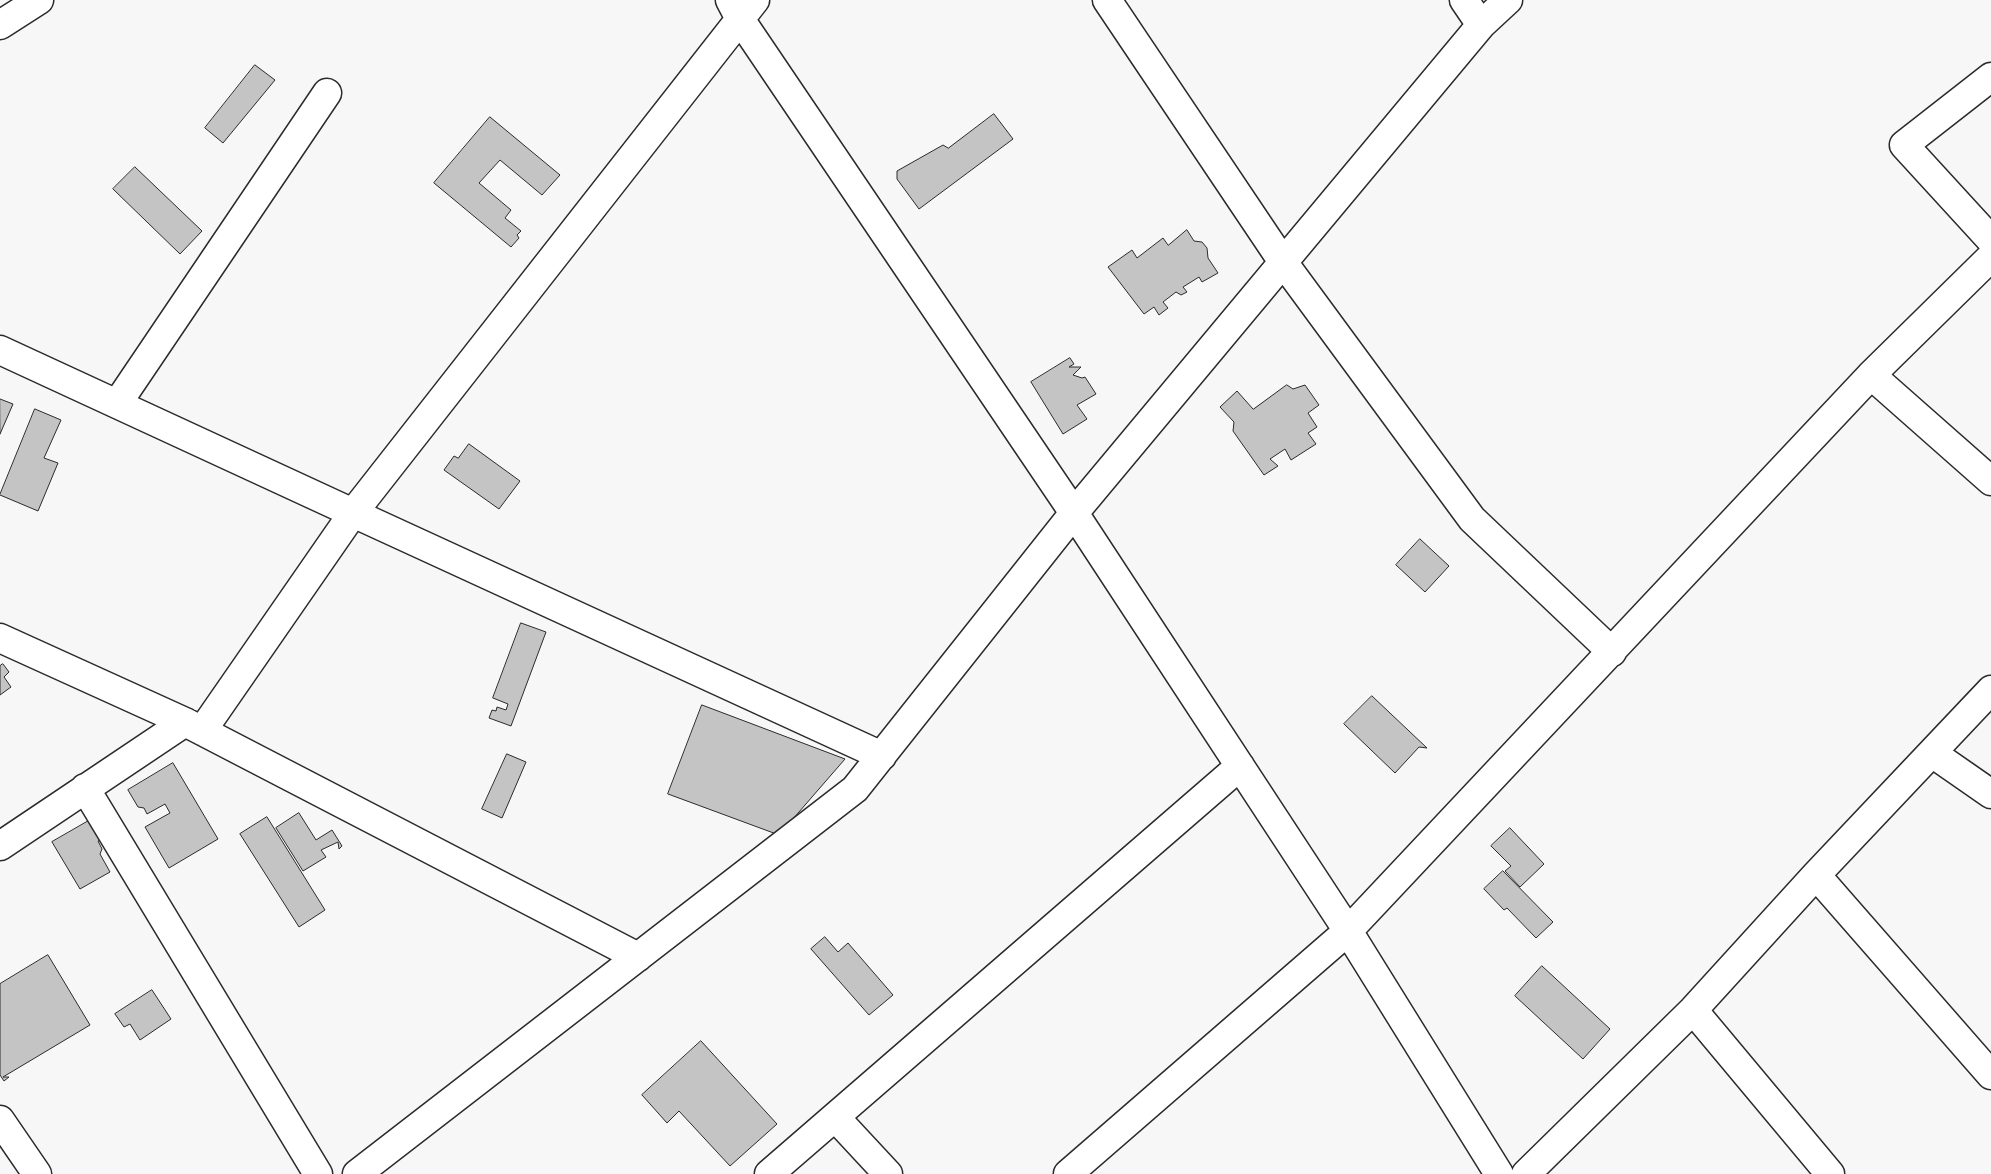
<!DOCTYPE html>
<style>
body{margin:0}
canvas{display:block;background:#f7f7f7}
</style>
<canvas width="1991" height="1174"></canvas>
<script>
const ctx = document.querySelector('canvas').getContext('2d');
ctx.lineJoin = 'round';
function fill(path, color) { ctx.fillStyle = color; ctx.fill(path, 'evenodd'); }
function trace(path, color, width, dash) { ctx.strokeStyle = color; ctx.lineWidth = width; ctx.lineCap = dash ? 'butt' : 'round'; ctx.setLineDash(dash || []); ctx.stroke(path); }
const building = new Path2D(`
 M255 65 275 80 223 143 205 128Z
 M994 114 1013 139 919 209 897 179V171L943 145 948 148Z
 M490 117 560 175 542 195 500 160 479 183 511 210 505 218 521 231 517 235 519 238 511 247 434 183Z
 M135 167 202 231 180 254 113 189Z
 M1187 230 1194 241 1202 242 1207 248 1208 258 1218 273 1202 282 1199 277 1183 287 1187 292 1181 295 1176 292 1163 302 1168 308 1159 315 1154 307 1144 314 1108 267 1132 250 1137 258 1163 238 1168 245Z
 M1070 358 1074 364 1069 367H1081L1073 375 1082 378 1085 377 1096 394 1077 405 1087 419 1063 434 1031 382Z
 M1287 385 1293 389 1305 385 1319 405 1308 413 1317 427 1308 433 1316 444 1291 460 1285 449 1270 459 1278 466 1264 475 1233 431 1234 422 1220 407 1237 391 1253 409Z
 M0 399 13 404 0 434Z
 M35 409 61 420 44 458 58 463 38 511 0 495Z
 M469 444 520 481 499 509 444 470 454 456 458 458Z
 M1420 539 1449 566 1425 592 1396 565Z
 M521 623 546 632 511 726 489 718 492 710 496 711 497 707 506 710 508 704 493 698Z
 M3 664 9 672 4 677 11 687 0 695V666Z
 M1372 696 1427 748 1419 747 1395 773 1344 724Z
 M702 705 845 759 779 835 668 794Z
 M507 754 526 762 502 818 482 809Z
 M173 763 218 839 169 868 145 827 170 813 165 804 147 814 144 808 138 807 128 790Z
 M299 813 316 840 332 830 342 846 339 849 338 842 321 850 326 857 303 871 276 828Z
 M267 817 325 910 299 927 240 834Z
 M92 819 103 838 98 841 102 849 100 854 110 872 80 889 52 842Z
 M1510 828 1544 864 1520 887 1505 871 1511 866 1491 846Z
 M1503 871 1553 922 1536 938 1507 908 1504 910 1484 889Z
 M825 937 838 952 848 943 893 995 869 1015 811 949Z
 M48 955 90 1025 3 1077H9L4 1081 0 1075V984Z
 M1542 966 1610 1029 1583 1059 1515 996Z
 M152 990 171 1019 140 1040 130 1024 124 1027 115 1014Z
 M701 1041 777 1124 730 1166 679 1111 667 1123 642 1095Z`);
fill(building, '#c4c4c4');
trace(building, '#2b2b2b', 1);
const street = new Path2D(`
 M730 0 740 19 1074 513 1348 931 1499 1174
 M755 0 353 513 882 756
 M1107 0 1283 262 1472 519 1612 652
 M0 25 39 0
 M1481 25 1508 0
 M1991 77 1904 145 1991 240
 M0 350 353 513 202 731
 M1871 375 1991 481
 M117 404 327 93
 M0 638 185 722 638 957
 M1932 753 1991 794
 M85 788 318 1174
 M0 846 185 722
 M1816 875 1991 1075
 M1693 1010 1830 1174
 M835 1117 888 1174
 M0 1120 37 1174
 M357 1174 855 789 1074 513 1481 25 1464 0
 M769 1174 1240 766
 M1068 1174 1348 931 1871 375 1991 257
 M1526 1174 1693 1010 1816 875 1991 690`);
trace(street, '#2b2b2b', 31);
trace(street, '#fff', 28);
</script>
